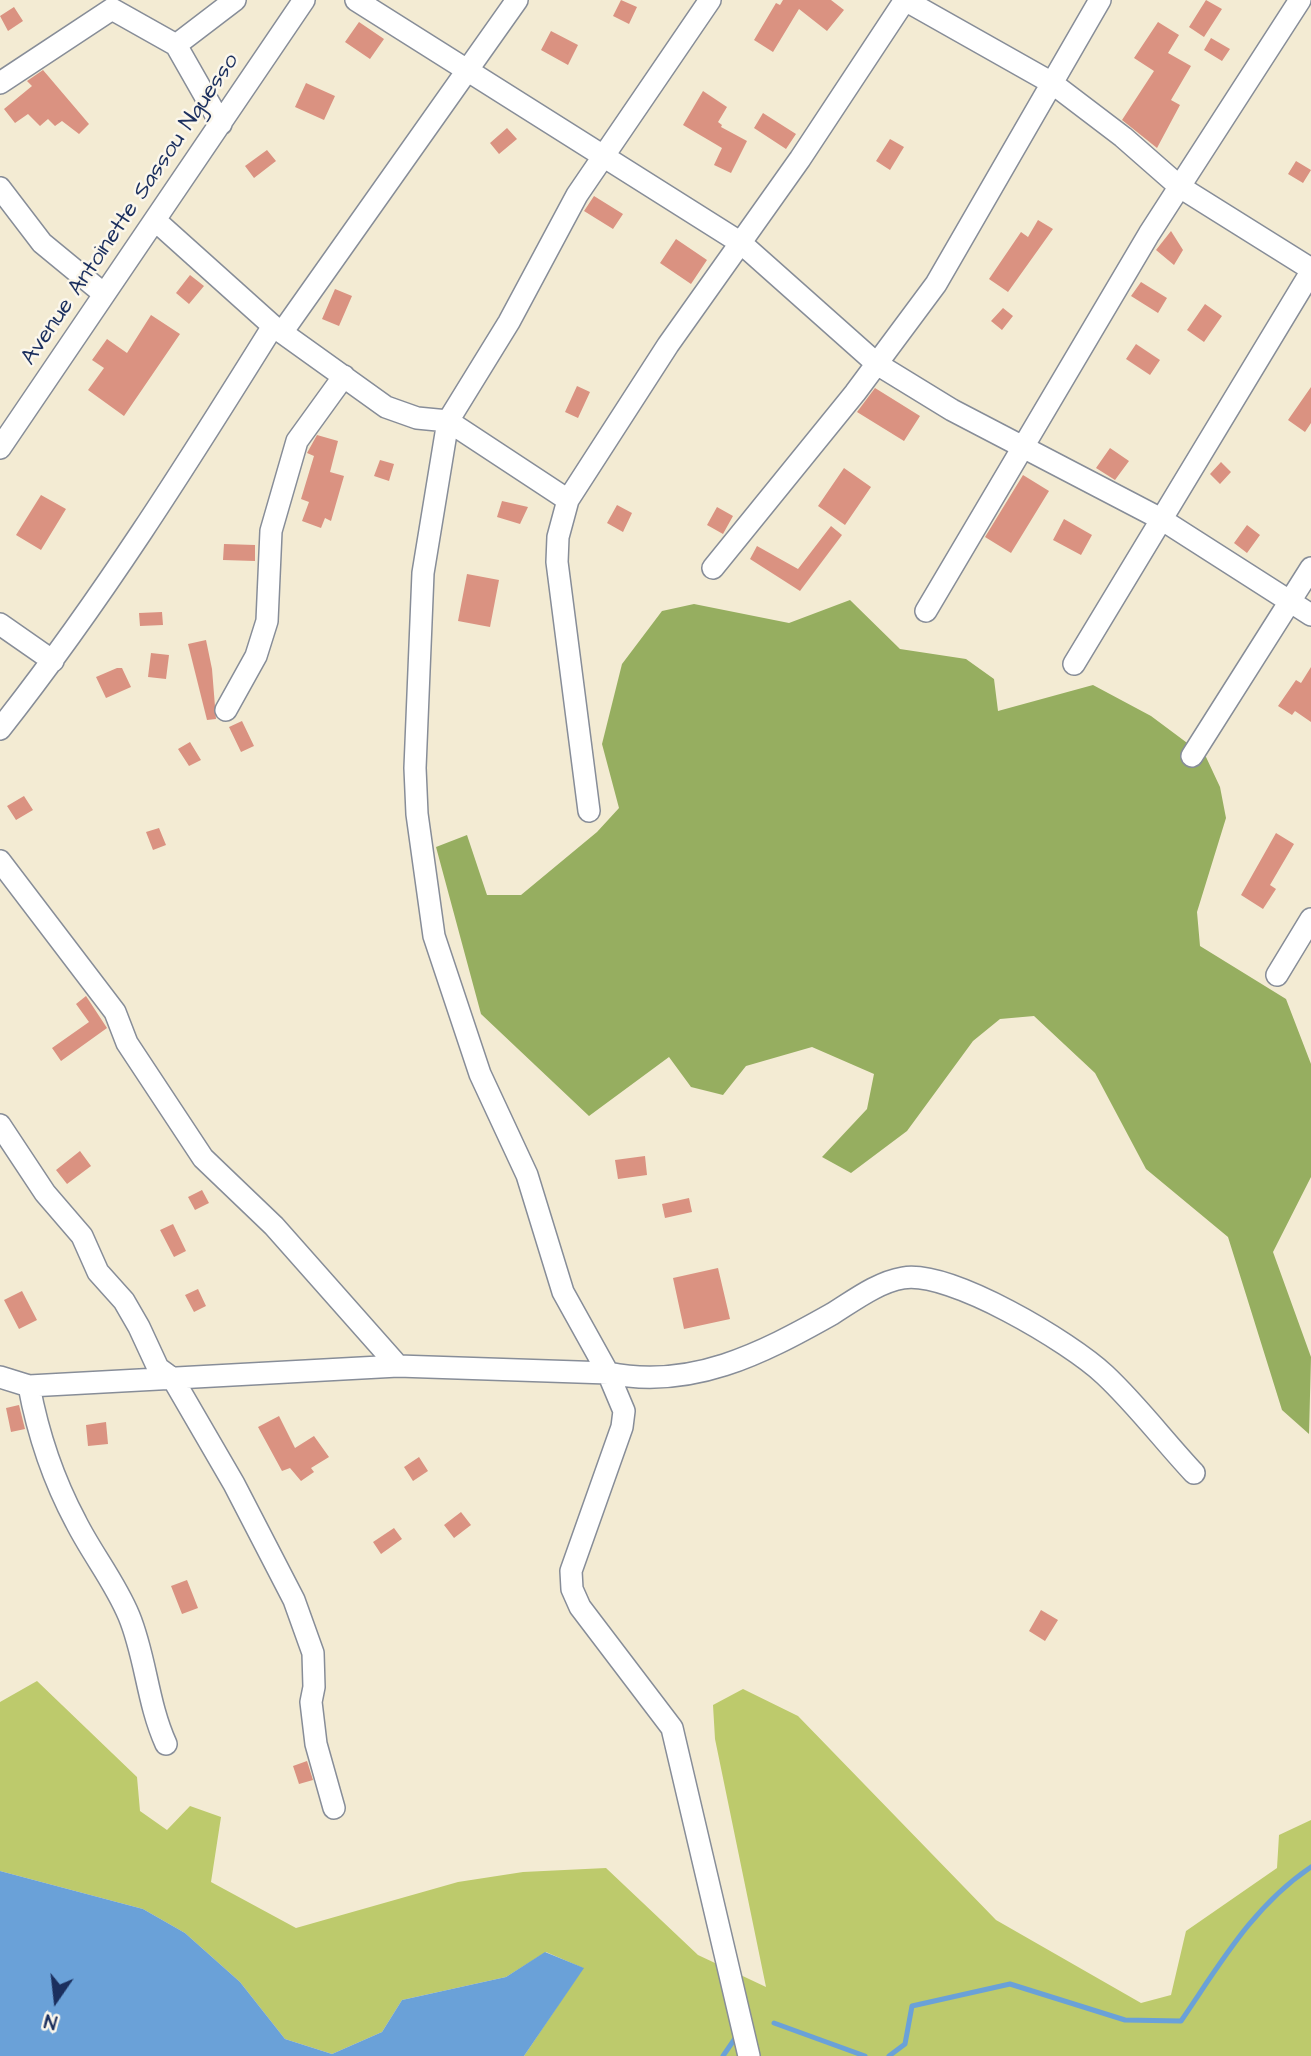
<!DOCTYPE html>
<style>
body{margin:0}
#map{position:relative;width:1311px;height:2056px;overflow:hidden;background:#f3ebd3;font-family:"Architects Daughter",sans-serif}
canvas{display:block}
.north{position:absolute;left:21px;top:1965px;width:70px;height:70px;-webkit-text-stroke:5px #fbf7ec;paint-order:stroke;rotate:194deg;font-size:19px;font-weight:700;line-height:28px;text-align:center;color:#1b2f5e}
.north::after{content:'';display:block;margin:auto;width:24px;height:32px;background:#1b2f5e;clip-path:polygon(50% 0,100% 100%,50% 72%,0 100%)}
</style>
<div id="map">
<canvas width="1311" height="2056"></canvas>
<div class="north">N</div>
</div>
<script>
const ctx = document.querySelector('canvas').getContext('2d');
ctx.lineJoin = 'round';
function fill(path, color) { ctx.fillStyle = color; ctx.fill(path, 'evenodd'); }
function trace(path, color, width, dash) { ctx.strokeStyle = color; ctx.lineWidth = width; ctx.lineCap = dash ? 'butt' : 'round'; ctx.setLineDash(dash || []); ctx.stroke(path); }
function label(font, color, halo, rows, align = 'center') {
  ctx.font = font + ' "Architects Daughter",sans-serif'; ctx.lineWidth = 5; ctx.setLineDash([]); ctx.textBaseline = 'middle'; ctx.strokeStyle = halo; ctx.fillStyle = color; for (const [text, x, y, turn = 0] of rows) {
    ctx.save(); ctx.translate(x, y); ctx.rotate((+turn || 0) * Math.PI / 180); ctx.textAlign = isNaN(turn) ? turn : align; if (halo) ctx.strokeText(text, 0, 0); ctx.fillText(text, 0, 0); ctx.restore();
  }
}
fill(new Path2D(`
 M37 1681 137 1777 140 1811 167 1830 190 1806 221 1817 211 1882 296 1928 458 1882 523 1872 606 1868 698 1955 766 1987 715 1739 713 1705 743 1689 798 1716 996 1920 1141 2003 1171 1995 1186 1931 1277 1868 1279 1835 1311 1820V2056H524L583 1968 546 1952 506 1977 402 2000 382 2032 332 2054 285 2039 240 1982 185 1933 143 1909 0 1871V1702Z`), '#bdca6c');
fill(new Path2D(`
 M850 600 900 649 966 659 994 679 998 711 1093 685 1151 716 1206 757 1220 787 1226 818 1197 912 1200 946 1286 999 1311 1064V1177L1273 1252 1311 1357 1309 1434 1282 1410 1228 1237 1146 1169 1095 1073 1034 1016 1000 1019 973 1041 907 1131 851 1173 822 1157 867 1109 874 1074 812 1047 746 1066 723 1095 691 1087 669 1057 589 1116 481 1014 436 847 467 835 487 895H521L597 832 619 808 602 744 622 664 662 611 694 604 789 623Z`), '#96ae60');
fill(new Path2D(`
 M0 1871 143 1909 185 1933 240 1982 285 2039 332 2054 382 2032 402 2000 506 1977 545 1952 584 1968 524 2056H0Z`), '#6aa1d8');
trace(new Path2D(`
 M774 2023 865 2056
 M723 2056 736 2037
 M889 2056 905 2044 912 2006 1010 1984 1125 2020 1181 2021C1220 1964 1253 1906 1311 1867`), '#6aa1d8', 5);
fill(new Path2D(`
 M621 0 637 7 629 24 613 16Z
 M783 0H831L844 10 827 31 799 9 773 52 754 40 776 3 780 5Z
 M1206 0 1222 9 1204 37 1189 27Z
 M14 7 23 21 8 31 0 16Z
 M359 22 384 39 370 59 345 42Z
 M1158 22 1179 35 1168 53 1191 66 1171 100 1180 105 1157 148 1122 120 1154 71 1134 58Z
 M551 31 578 45 568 65 541 50Z
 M1211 38 1230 49 1222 61 1204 50Z
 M43 70 89 124 79 134 62 121 55 126 48 119 40 126 28 114 15 123 4 109 32 86 27 81Z
 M306 83 335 96 324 120 295 107Z
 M703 91 727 107 718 122 722 125 721 127 747 141 731 173 714 165 722 148 683 125Z
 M763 113 796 134 786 149 754 128Z
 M507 128 517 139 499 154 490 143Z
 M890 139 904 147 890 170 876 161Z
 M267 150 276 161 254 178 245 166Z
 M1296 161 1311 170 1303 183 1288 174Z
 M594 196 623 214 613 229 584 211Z
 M1038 220 1053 229 1008 292 989 279 1021 232 1028 237Z
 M1171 231 1183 250 1174 265 1156 250Z
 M676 239 707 260 691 284 660 263Z
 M190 275 204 286 189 304 176 293Z
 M1141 282 1167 298 1158 313 1131 296Z
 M335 289 352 296 339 326 322 319Z
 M1205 304 1222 316 1204 342 1187 330Z
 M1003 308 1013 316 1002 330 991 321Z
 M151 315 180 334 124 416 88 390 104 368 92 360 107 339 127 353Z
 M1136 344 1160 360 1150 375 1126 359Z
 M577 386 590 392 578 418 565 412Z
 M1311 387V423L1305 432 1288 420Z
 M875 388 920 416 904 441 857 412Z
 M317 435 338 441 330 472 344 476 331 521 325 518 321 528 302 521 309 502 301 499 314 456 307 453Z
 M1110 448 1129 461 1115 480 1096 468Z
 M380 460 394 464 389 481 374 476Z
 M1221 462 1231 472 1220 484 1210 474Z
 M844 468 871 487 845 525 818 506Z
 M1023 475 1049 491 1011 553 985 537Z
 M41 495 66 509 41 550 16 535Z
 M502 501 528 507 520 524 497 517Z
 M617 505 632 513 623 532 607 523Z
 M717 507 733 516 723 534 707 525Z
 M1064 519 1092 535 1081 555 1053 540Z
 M1247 525 1260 535 1247 553 1234 543Z
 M831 526 842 535 800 591 750 559 757 546 798 569Z
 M224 544 255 545V561L223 560Z
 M467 574 499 580 490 627 458 621Z
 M162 612 163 625 140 626 139 613Z
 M206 640 212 669 216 719 207 720 188 644Z
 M151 653 169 655 166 679 148 677Z
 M1311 667V722L1295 711 1292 715 1278 706 1296 680 1301 683Z
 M117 668H122L131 687 106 698 96 677Z
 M242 721 254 746 241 752 229 727Z
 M190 742 201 760 189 766 178 749Z
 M24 796 33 810 16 820 7 806Z
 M159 828 166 845 153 850 146 832Z
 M1276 833 1294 844 1270 885 1276 889 1263 909 1241 895Z
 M86 996 107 1028 61 1061 52 1048 89 1022 76 1004Z
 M80 1151 91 1166 67 1184 56 1170Z
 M645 1156 647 1175 618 1179 615 1160Z
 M202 1190 209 1203 195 1210 188 1197Z
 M689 1198 692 1212 665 1218 662 1204Z
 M173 1224 186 1251 174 1257 160 1230Z
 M718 1268 730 1319 684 1329 673 1278Z
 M198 1289 206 1306 194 1312 185 1295Z
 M22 1291 37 1320 19 1329 4 1300Z
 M19 1405 25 1429 11 1432 6 1408Z
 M279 1416 295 1448 314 1436 329 1457 311 1468 314 1472 301 1481 290 1468 282 1471 258 1427Z
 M106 1422 108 1444 88 1446 86 1425Z
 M419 1457 428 1471 413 1481 404 1467Z
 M461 1512 471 1525 454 1538 444 1525Z
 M394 1528 402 1539 381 1554 373 1542Z
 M187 1580 198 1608 182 1614 171 1586Z
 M1041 1610 1058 1620 1045 1641 1029 1631Z
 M307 1761 313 1780 299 1784 293 1766Z`), '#da9281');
const minor = new Path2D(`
 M356 0 741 243 877 364 952 410 1161 519 1311 615
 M710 0 577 195 509 322 448 421 423 573 415 768 417 814 434 936 480 1074 527 1175 563 1292 608 1373 624 1411 622 1427 571 1571 572 1589 580 1607 672 1728 749 2056
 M905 0 1052 83 1123 137 1180 187 1311 269
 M176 45 235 0
 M0 83 112 9 176 45 221 124
 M0 188 42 243 104 294
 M156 221 273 326 386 407 417 418 448 421 568 500
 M283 331 517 0
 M0 448 304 0
 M713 568 855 393 936 284 1100 0
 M926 611 1149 234 1300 0
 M0 624 53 661
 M1074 664 1311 272
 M226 710 256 656 267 621 271 531 297 441 344 376
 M0 729C101 601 187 464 273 326
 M1192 756 1311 568
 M589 811 557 562 558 537 568 500 668 345 800 159 905 0
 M0 861 115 1012 127 1043 203 1158 274 1226 398 1366
 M1277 975 1311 919
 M0 1125 45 1193 82 1236 98 1272 124 1301 139 1327 158 1368 173 1379 234 1484 294 1600 313 1653 314 1687 311 1702 316 1744 334 1808
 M0 1377 29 1386 398 1366 608 1373C691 1390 761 1354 832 1314 853 1301 878 1282 903 1278 950 1270 1070 1342 1105 1375 1137 1405 1164 1441 1194 1473
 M29 1386C38 1434 53 1479 76 1522 92 1554 115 1582 129 1616 146 1657 147 1702 166 1744`);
trace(minor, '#878d98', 24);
trace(minor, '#fff', 21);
label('23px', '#1b2f5e', '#fbf7ec', [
 ["Avenue Antoinette Sassou Nguesso",131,210,-56]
]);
</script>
